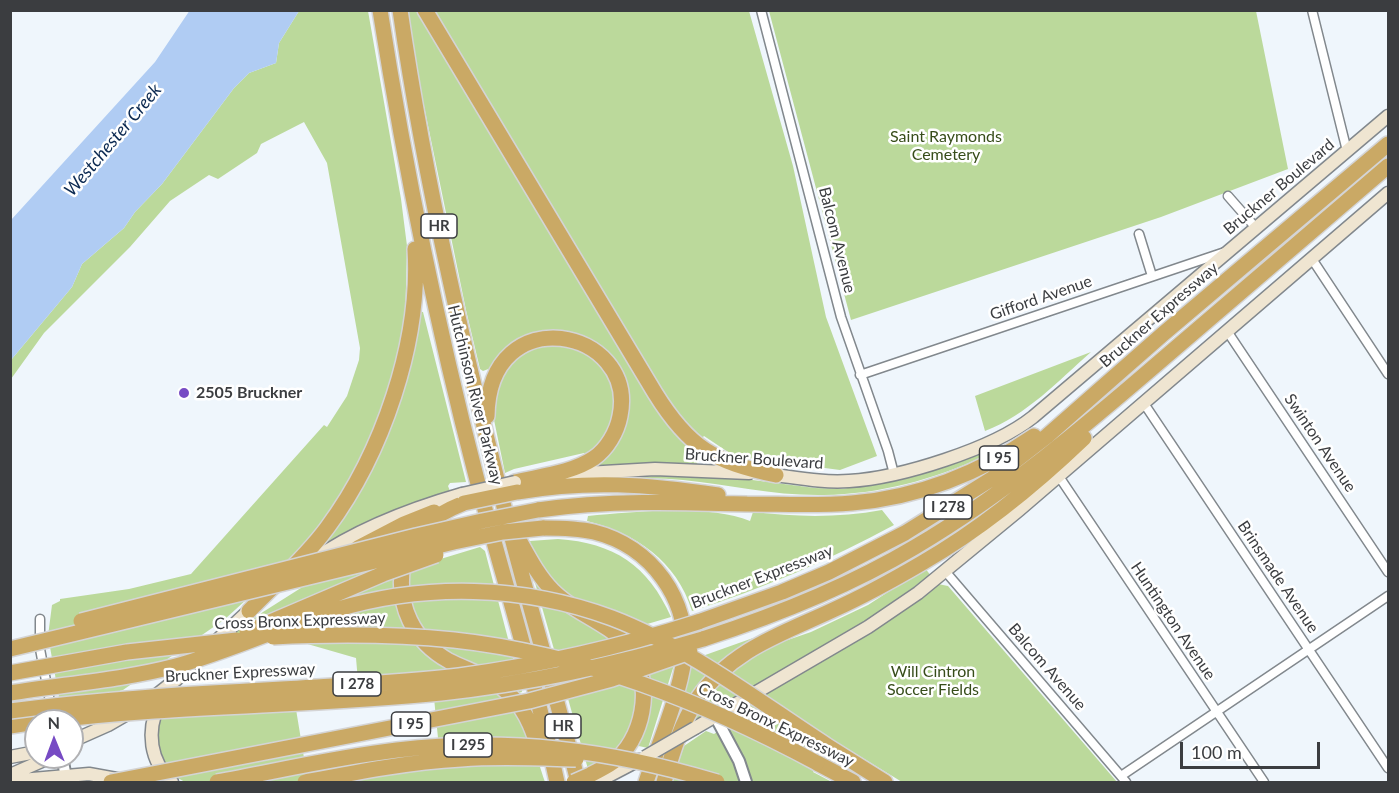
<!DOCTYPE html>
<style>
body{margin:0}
#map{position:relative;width:1399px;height:793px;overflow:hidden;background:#eff6fc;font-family:Lato,sans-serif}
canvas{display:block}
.frame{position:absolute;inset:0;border:12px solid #3b3d40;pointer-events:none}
.north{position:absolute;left:24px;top:709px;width:60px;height:60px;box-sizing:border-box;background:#fff;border:2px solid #b1b1b3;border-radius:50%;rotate:359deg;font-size:16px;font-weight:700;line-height:24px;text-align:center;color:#3b3d40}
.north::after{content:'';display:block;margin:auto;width:21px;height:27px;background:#774bc4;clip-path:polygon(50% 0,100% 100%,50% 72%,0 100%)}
.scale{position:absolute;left:1180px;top:742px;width:140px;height:27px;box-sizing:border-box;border:3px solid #3b3d40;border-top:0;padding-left:8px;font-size:18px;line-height:21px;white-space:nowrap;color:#3b3d40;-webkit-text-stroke:4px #fff;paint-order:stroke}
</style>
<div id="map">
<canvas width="1399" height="793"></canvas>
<div class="frame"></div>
<div class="north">N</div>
<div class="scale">100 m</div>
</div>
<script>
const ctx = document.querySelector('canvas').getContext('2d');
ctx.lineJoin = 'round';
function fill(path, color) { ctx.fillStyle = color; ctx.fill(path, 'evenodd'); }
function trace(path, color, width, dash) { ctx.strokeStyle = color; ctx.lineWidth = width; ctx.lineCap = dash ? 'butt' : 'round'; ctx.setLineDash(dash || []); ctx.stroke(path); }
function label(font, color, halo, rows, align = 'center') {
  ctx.font = font + ' Lato,sans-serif'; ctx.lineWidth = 5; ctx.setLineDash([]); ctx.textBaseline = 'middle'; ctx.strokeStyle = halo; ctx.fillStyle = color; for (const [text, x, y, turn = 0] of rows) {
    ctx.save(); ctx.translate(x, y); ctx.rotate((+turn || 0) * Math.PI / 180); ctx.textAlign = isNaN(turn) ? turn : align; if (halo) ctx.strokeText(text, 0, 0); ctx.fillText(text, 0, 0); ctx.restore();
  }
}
fill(new Path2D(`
 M299 11H368L401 199 407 246 405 325 394 371 374 431 360 465 310 542 225 619 123 690 61 708 48 636 52 605 60 601V599L129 589 191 574 324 425 327 427 347 396 359 360 360 348 327 163 304 122 261 144 257 153 218 179 209 175 170 201 130 247 44 333 11 379V360L72 287 82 264 124 228 135 212 162 184 234 88 249 73 276 63 279 43Z
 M408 11H420L698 455 697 465 634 464 592 466 626 402 582 338 508 348 491 368 483 371 480 369 466 310 417 72Z
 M430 11H749L793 166 826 317 877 456 840 470 741 457 728 452 704 436 700 440 680 420Z
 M769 11H1256L1288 169 1161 217 851 320Z
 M418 311 423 312 466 482 450 483 448 486 450 491 374 518 322 545 335 531 363 483Z
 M551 343 584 350 605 371 616 397 611 429 589 456 584 453 514 469 505 473 493 415 492 394 516 355Z
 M1091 352C1058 381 1027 415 985 431L975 396Z
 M981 454 982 457C933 480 879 494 824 495 776 496 730 485 683 480 660 478 637 478 614 478L680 475 729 477 815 488 842 489 895 480Z
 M882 510 894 525C830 560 762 589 692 611 677 561 635 533 587 521L588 516C632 512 709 504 750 521L753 512C796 517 839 518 882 510Z
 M558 539C614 543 648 565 671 617L627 630 561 593 532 551 530 541Z
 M480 547 485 551 522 692 518 693C471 666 392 635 411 568Z
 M389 567 395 572C390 607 406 645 437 663 460 676 486 681 506 700 528 719 536 756 545 782H185C155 766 157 746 159 716L293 691 305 764 438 738 433 688 359 693 356 658 252 628 216 646 263 612 304 586Z
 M925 568 931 576C858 632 774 675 694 721L707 695 718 682 751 657 779 643 811 632 868 605Z
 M532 572 597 629 621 646 637 686 636 712 629 731 615 751 588 769Z
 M938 584 948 586 1117 782H902L830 738 813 772 832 782H751L743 757 726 723 730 714Z
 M753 638 728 655 702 681 674 733 671 732 694 659Z
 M674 665 648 748 634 745 649 673Z
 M706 731 714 734 717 732 738 772 739 782H672L684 746Z`), '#bbd99b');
fill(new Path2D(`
 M190 10 299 11 279 43 276 63 249 73 234 88 162 184 135 212 124 228 82 264 72 287 11 360V220L155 62Z`), '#b0ccf3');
const minor = new Path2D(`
 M761 10 841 317 888 451 894 474
 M1312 10 1347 151
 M1228 196 1256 228
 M1139 234 1152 276
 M1312 259 1388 374
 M1227 331 1388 572
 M860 375 1225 252
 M1143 402 1388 768
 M1058 475 1264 782
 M945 571 1126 782
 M40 619V649L51 707
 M1121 776 1388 596`);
const tertiary = new Path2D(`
 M715 716 739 761 746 782
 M62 757 67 782`);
const secondary = new Path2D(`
 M569 474 655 469 749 473
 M767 474C794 477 821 483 849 481 900 478 993 449 1033 417L1388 116
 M313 560C357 529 410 509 462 494
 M212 645 254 606
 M154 697 177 679 195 661
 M159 704C146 732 150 761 172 782
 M695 728 868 627 918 593 1019 510 1388 193
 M72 741 108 725 127 714
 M10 757 36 752
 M10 775 51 757
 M10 781 89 774 122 780
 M597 782 639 760`);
const motorway = new Path2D(`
 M380 10C405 167 436 322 476 476 503 578 535 679 557 782
 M400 10C426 189 468 367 513 542 534 622 558 702 578 782
 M425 10 655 393C689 448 714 462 776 475
 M487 416C489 297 638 328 620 416 617 432 607 449 594 458 572 473 540 476 515 482
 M517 492C589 480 647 484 718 495
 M464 503C434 515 409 532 403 565 396 605 413 641 449 661 471 672 495 678 512 697 528 713 535 736 542 758
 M538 510C608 500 677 502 747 504 782 504 817 506 852 503 917 498 980 473 1034 436
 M543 528C560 528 577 528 594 532 651 546 691 600 684 659 679 697 658 746 646 782
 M518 538C528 556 538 576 553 591 574 613 607 622 627 645 653 676 647 732 617 759 609 766 599 770 590 775
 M358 548 404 524 434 512
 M249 611C275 584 305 558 327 528 382 454 421 342 415 249
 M698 622 782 592 829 572 905 533 993 478 1047 436 1163 334 1388 144
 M703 639C777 615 848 587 915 547 1005 494 1085 426 1164 358 1239 294 1314 230 1388 166
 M10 726 36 722
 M826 745 885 782
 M817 763 853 782
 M664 782C672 754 681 723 698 698 732 649 782 634 833 610 864 596 893 580 922 563 981 529 1035 485 1084 438`);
trace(minor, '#82888d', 11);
trace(tertiary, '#82888d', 14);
trace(secondary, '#82888d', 15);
trace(motorway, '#d4d4d5', 18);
trace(minor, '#fff', 8);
trace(tertiary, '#fff', 10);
trace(secondary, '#efe5d1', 12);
trace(motorway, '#caa965', 15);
const secondaryBridge = new Path2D(`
 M462 494 515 482
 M645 757 695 728`);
const motorwayBridge = new Path2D(`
 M464 503 517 492
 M81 621 416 536 482 521 538 510
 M247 632 383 574 436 555
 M273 637C333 634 394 634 454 640 583 654 704 702 817 763
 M10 649 454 542 503 532 543 528
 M10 673 127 652 237 640
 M10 693C66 684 122 680 176 666 230 651 281 627 335 610 425 583 523 585 612 618 688 647 758 701 826 745
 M10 711C101 699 191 694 282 689 341 685 400 683 459 676 540 665 620 647 698 622
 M46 721C177 705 309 706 441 693 532 683 615 665 703 639
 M111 782 529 701 612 679 690 652
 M217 782C277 771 337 757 397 750 508 737 611 750 717 782
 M305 782C357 772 408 762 461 759 499 756 538 758 576 759
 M574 782 590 775`);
trace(secondaryBridge, '#82888d', 15, []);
trace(motorwayBridge, '#d4d4d5', 18, []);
trace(secondaryBridge, '#efe5d1', 12);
trace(motorwayBridge, '#caa965', 15);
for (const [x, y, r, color] of [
 [184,393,6,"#774bc4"]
]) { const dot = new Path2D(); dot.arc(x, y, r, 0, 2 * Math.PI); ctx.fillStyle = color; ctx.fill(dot); trace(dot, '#fff', 2); }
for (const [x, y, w] of [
 [439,226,36],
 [999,458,39],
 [948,507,48],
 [357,684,48],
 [411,724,39],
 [563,726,36],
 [468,745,48]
]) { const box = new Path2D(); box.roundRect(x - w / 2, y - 12, w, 24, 4.5); ctx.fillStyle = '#fff'; ctx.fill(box); trace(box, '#3b3d40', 1.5); }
label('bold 15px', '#3b3d40', null, [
 ["HR",439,226],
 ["I 95",999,458],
 ["I 278",948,507],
 ["I 278",357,684],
 ["I 95",411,724],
 ["HR",563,726],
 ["I 295",468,745]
]);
label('16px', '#374d1a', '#fff', [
 ["Saint Raymonds",946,137],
 ["Cemetery",946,155],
 ["Will Cintron",933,672],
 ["Soccer Fields",933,690]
]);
label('16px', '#3b3d40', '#fff', [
 ["Bruckner Boulevard",1279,187,-40],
 ["Balcom Avenue",837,240,76],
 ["Gifford Avenue",1041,298,-19],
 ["Bruckner Expressway",1159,315,-41],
 ["Hutchinson River Parkway",475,395,76],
 ["Swinton Avenue",1320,443,56],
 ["Bruckner Boulevard",754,459,4],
 ["Bruckner Expressway",762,577,-21],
 ["Brinsmade Avenue",1278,577,56],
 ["Cross Bronx Expressway",300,621,-2],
 ["Huntington Avenue",1173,621,56],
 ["Balcom Avenue",1047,667,49],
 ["Bruckner Expressway",240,673,-3],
 ["Cross Bronx Expressway",776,725,26]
]);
label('bold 16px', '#3b3d40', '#fff', [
 ["2505 Bruckner",196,393]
], 'left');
label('italic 18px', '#0b2951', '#fff', [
 ["Westchester Creek",113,140,-50]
]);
</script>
